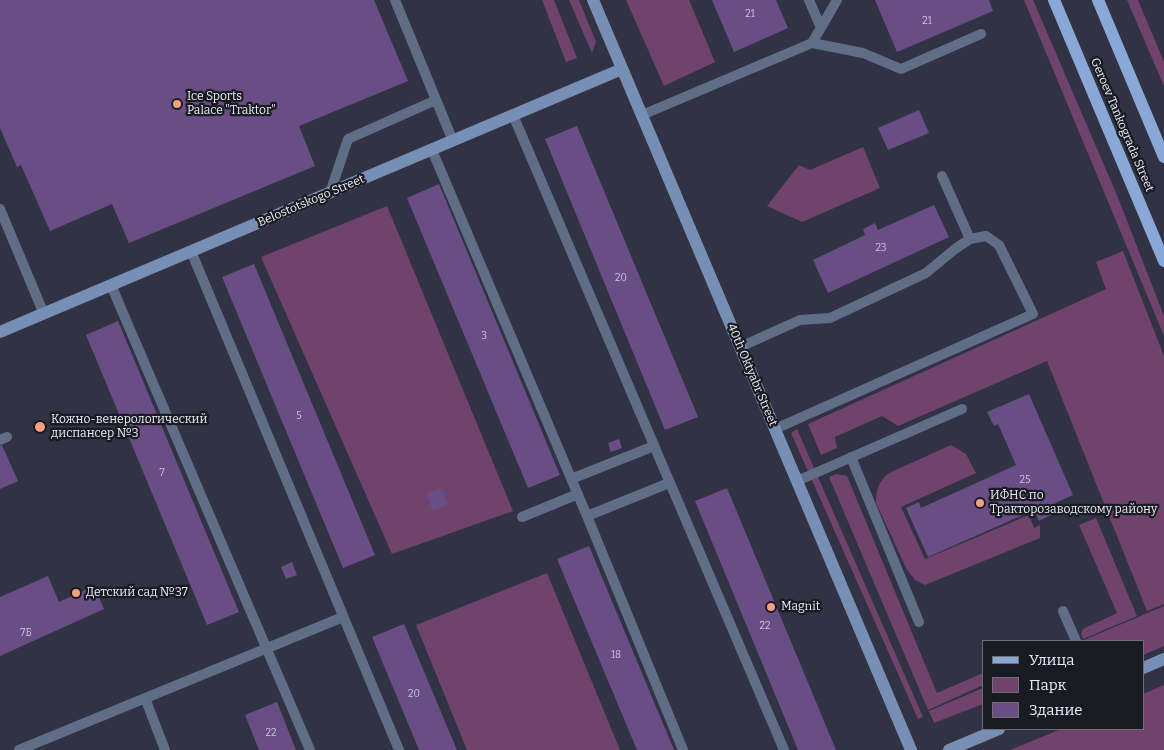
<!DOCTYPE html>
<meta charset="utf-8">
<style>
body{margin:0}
#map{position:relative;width:1164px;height:750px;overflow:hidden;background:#313243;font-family:Bitter,serif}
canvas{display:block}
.legend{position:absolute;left:982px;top:640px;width:162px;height:90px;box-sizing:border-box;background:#1a1b22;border:1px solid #6e6f77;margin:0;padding:6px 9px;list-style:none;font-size:15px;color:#ebecf7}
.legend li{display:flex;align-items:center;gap:10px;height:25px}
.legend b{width:25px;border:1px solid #6e6f77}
</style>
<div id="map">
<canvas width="1164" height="750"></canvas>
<ul class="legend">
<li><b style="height:6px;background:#89a7d7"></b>Улица</li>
<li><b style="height:14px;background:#70436d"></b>Парк</li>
<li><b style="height:14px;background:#694e85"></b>Здание</li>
</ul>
</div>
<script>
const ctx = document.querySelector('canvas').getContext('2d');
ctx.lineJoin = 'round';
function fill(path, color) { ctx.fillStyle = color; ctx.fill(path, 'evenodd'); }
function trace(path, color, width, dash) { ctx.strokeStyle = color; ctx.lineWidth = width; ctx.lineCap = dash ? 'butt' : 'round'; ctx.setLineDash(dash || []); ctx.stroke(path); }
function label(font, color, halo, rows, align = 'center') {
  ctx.font = font + ' Bitter,serif'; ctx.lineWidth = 4.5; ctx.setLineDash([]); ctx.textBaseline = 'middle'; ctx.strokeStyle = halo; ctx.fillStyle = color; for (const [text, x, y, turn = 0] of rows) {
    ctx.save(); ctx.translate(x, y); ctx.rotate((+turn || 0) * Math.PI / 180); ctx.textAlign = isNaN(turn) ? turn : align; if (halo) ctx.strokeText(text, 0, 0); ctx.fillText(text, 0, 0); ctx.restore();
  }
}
fill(new Path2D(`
 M542 0H554L577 58 566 62Z
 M569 0H579L596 42 592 53Z
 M626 0H689L715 62 664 86Z
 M1024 0H1033L1117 195 1164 316V336Z
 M1127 0H1138L1164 62V86Z
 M863 147 880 188 802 222 767 206 799 165 810 170Z
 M387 206 513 511 392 554 261 257Z
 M1123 251 1164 356V604L1147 611 1047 361 898 426 882 416 835 437 837 448 821 455 808 424 1106 289 1096 262Z
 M797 429 923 717 918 719 791 433Z
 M951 445 966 454 976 473 901 507 925 559 1029 515 1034 528 1040 525V538L925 585 915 580 907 570 876 503C876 490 878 482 889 473Z
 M836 474 847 476 937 693 983 673V685L928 710 829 477Z
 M1096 518 1137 616 1083 639 1081 633 1083 629 1117 613 1079 525Z
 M547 573 620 750H467L416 625Z
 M1164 606V646L1143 655V641L1084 640Z
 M1164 685V750H1010L1061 729H1143V694Z
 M983 688V704L934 723 929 711Z`), '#70436d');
fill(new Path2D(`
 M0 0H374L408 81 299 126 315 166 129 243 112 204 50 231 21 165 17 167 0 128Z
 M712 0H776L788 28 734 52Z
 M875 0H989L993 11 897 52Z
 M919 110 929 133 888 150 878 128Z
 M577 126 698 417 665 430 545 139Z
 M439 184 560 475 528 488 407 198Z
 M934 205 949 237 828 293 813 260 865 235 863 229 875 223 878 230Z
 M254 264 375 555 343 568 222 277Z
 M118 321 239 612 207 625 86 335Z
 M1029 394 1073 495 1055 503 1059 511 1039 521 1034 510 928 557 906 508 919 502 921 508 1016 465 998 424 994 426 987 412Z
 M619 439 622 448 611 452 608 443Z
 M2 445 18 481 0 489V446Z
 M442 488 448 505 433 511 426 493Z
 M727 488 836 750H798L695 501Z
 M589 546 674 750H637L557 559Z
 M292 562 297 575 286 579 281 567Z
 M48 576 59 602 94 586 104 609 0 656V597Z
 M404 624 457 750H419L372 637Z
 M277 702 296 750H259L245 715Z`), '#694e85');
trace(new Path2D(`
 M395 0 453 141
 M809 0 821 28
 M812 43 837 0
 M513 115 784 750
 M642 115 812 43 863 53 901 69 981 34
 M432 150 587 516 683 750
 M942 176 970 239
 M330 193 348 139 436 100
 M0 209 44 314
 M191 251 399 750
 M111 285 310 750
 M740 347 800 320 830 318 926 273 955 249 970 239 986 236 999 245 1033 314 775 429
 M0 440 7 437
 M851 457 919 622
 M571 479 654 446
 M797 481 962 409
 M587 516 669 483
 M522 517 578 494
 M1063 611 1076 641
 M145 698 165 750
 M19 750 343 617`), '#5f6e86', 10);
trace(new Path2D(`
 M593 0 911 750
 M0 332 622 69
 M1143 668 1164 659
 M949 750 999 729`), '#778fb4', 12);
trace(new Path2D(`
 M1054 0 1164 261
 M1098 0 1164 157`), '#89a7d7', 12);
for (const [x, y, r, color] of [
 [177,104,5,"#f39f83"],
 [40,427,6,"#f39f83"],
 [980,503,5,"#f39f83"],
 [76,593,5,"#f39f83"],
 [771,607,5,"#f39f83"]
]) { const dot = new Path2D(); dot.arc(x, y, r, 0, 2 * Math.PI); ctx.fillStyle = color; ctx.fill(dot); trace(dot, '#1a1b22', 2); }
label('10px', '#cac4da', null, [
 ["21",750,14],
 ["21",927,21],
 ["23",881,248],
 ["20",621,278],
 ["3",484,336],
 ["5",299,416],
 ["7",162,473],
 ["25",1025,480],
 ["22",765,626],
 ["7Б",26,633],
 ["18",616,655],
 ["20",414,694],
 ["22",271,733]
]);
label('12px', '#ebecf7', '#1a1b22', [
 ["Ice Sports",187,97],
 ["Palace \"Traktor\"",187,111],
 ["Кожно-венерологический",51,420],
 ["диспансер №3",51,434],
 ["ИФНС по",990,496],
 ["Тракторозаводскому району",990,510],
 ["Детский сад №37",86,593],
 ["Magnit",781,607]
], 'left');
label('12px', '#ebecf7', '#1a1b22', [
 ["Geroev Tankograda Street",1122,125,67],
 ["Belostotskogo Street",311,201,-23],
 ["40th Oktyabr Street",752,375,67]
]);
</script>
